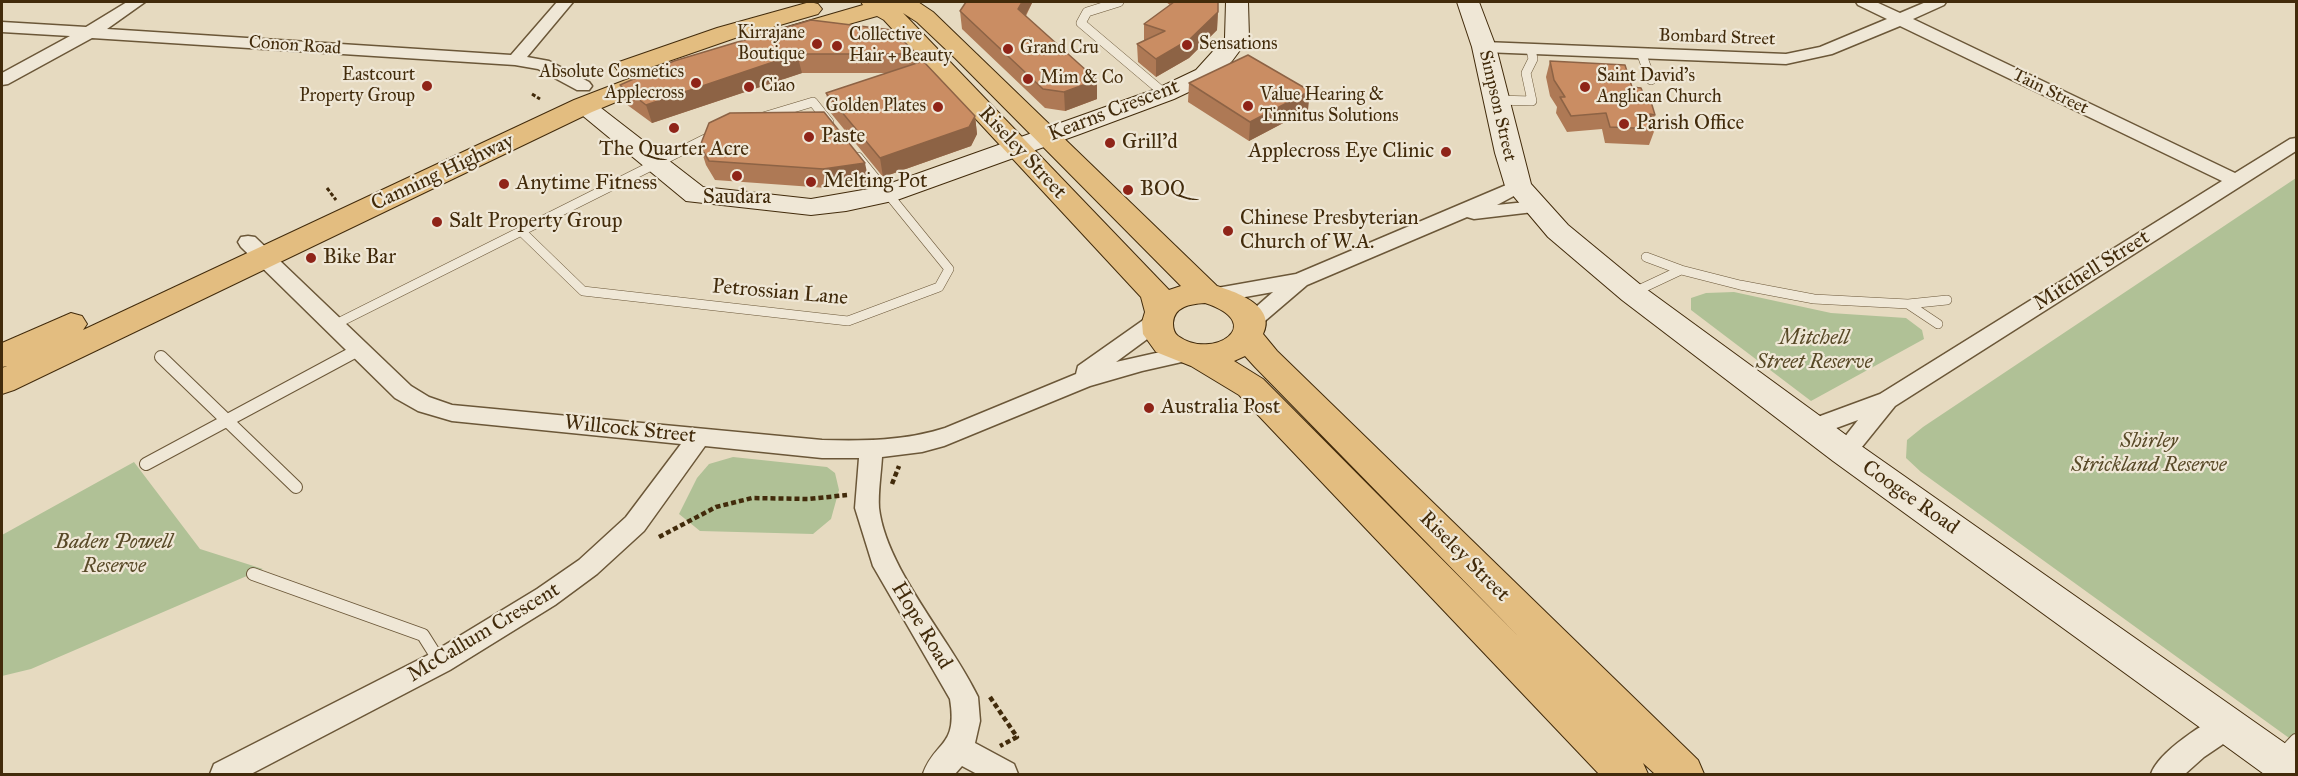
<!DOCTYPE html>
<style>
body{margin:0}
#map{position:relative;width:2298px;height:776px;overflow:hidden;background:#e6dac0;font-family:"IM FELL Great Primer",serif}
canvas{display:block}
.frame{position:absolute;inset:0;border:3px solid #422b0b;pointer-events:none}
</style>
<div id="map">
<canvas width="2298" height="776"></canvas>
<div class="frame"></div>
</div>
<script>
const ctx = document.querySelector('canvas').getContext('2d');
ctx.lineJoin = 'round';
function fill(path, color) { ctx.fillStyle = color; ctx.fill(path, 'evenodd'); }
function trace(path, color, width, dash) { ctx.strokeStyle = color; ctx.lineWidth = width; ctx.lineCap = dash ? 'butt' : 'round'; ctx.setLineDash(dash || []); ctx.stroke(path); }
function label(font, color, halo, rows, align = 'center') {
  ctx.font = font + ' "IM FELL Great Primer",serif'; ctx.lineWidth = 4.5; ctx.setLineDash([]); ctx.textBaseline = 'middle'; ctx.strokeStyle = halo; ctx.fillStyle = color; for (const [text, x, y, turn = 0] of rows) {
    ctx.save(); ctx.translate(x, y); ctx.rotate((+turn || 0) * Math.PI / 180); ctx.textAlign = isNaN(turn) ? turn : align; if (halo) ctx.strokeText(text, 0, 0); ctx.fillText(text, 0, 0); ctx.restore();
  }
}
fill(new Path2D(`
 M2296 178V743L1921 472 1906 458 1907 440 1923 427Z
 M1706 293 1734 292 1831 313 1906 318 1922 330 1924 339 1811 401 1691 310V298Z
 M733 457 827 467 835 473 839 490 831 519 813 534 700 531 679 514 697 478 709 464Z
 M134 462 200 549 263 569 31 669 2 676V535Z`), '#b0c196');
const laneFar1 = new Path2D(`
 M1119 2 1087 12 1081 23 1165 94
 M1642 55 1651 80
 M1496 100 1532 101 1526 73 1533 59 1531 50
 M763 117 813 102 829 122
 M521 231 583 291 848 321 939 287 949 269 858 157
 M1646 257 1681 270
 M1632 293 1681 270 1740 285 1814 299 1908 304 1938 324
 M1908 304 1947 300
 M334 325 715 134`);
const lane = new Path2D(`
 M161 357 296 487
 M146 464 360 349
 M253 574 423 635 440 662
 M2281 756 2296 740`);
const street = new Path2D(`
 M127 2H145L107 29 511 55 557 2H573L527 57 549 61 589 82 592 86 589 90H577L538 69 515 65 92 38 8 84 2 85V73L70 36 2 32V22L86 27Z
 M1856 2H1876L1900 13 1926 2H1946L1944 5 1913 19 2235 173 2290 139 2296 138V151L1895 406 1853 458 1845 461 1837 458 1833 452 1858 420 1812 437 1804 434 1800 428 1804 422 1880 394 2222 181 1900 26 1832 54 1786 64 1484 52 1476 47 1484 42 1786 54 1820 47 1887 19 1858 5Z
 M1518 180 1525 182 1528 186 1525 190 1497 205 1535 201 1542 203 1545 207 1542 211 1474 219 1467 217 1307 285 1259 326 1251 328 1243 326 1240 321 1273 292 1217 302 1210 300 1207 295 1210 290 1217 288 1296 274Z
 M248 236 255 237 411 386 429 397 452 405 822 440C863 441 905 441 945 428L1076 374 1078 366 1149 316 1157 314 1165 316 1168 321 1165 326 1116 362 1187 346 1195 349 1198 354 1195 359 1142 371 1090 386 944 446 922 452 882 457C881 474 878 492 879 508 886 569 951 640 978 697L980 721 975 743 1014 764 1018 774H977L962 766 955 774H923C935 740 958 748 950 699L873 566 855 508 859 458H822L705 446 644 531 597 574 555 605 450 670 251 774H210L214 764 430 654 537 589 579 560 626 517 681 444 452 421 418 411 395 398 241 247 238 242 241 237Z
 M2228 712 2238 716 2242 725 2238 734 2204 757 2185 774H2151C2158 752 2206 721 2228 712Z`);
const secondary = new Path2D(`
 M1226 2H1248L1249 38 1232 61 1214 80 1174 99 1080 134 897 200 846 211 811 215 686 201 571 106 574 101 583 99 592 101 703 187 811 199 880 187 1156 89 1196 70 1225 38Z
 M1457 2H1479L1496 47 1531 184 1568 225 1642 286 1857 443 2296 751V774H2264L1833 461 1622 300 1548 237 1505 186 1495 153 1472 47Z`);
const highway = new Path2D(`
 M810 2 818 4 822 9 818 14 735 38 637 72 628 75 619 72 615 67 619 62 717 28Z
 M861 2H918L933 12 1217 286C1236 292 1277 306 1263 334L1277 351 1698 760 1704 774H1655L1643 763 1648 774H1599L1239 395 1191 366 1156 352 1143 334 1142 322 1145 312 1141 297 884 20 877 16 786 42 777 40 774 35 777 30 863 5ZM903 13 917 22 955 58 1181 286 1169 290ZM1205 303C1269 324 1212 361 1178 336 1174 333 1173 328 1173 323 1174 306 1191 304 1205 303ZM1245 356 1255 367 1518 636 1263 379 1234 361Z
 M662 66 671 69 675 74 671 79 592 112 14 390 2 394V368L7 366 2 367V343L71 313 82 316 87 324 83 330 574 100Z`);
trace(laneFar1, '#6b5738', 10);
trace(lane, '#6b5738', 14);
trace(street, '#6b5738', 3);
trace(secondary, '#422b0b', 2);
trace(highway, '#422b0b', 2);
trace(new Path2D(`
 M532 94 540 99
 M327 188 336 200`), '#422b0b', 3, [4, 2]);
trace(new Path2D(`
 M892 484 899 466
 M659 537 716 507 752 498 809 499 847 495
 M990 697 1017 737 1000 746`), '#422b0b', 4.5, [5, 3]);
trace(laneFar1, '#efe7d6', 9);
trace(lane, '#efe7d6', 12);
fill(street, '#efe7d6');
fill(secondary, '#efe7d6');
fill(highway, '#e3bd80');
fill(new Path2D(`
 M1166 2H1218L1217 30 1189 58 1156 77 1138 62 1137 44 1144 41V24L1170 5Z
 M1032 3 1026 16 1097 99 1065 111 1045 108 962 29 960 11Z
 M811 20 917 54 919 62 975 116 977 134 971 146 883 177 830 112 826 93 888 73H802L652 123 626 104 620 85Z
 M1550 61 1632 87 1644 95 1655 115 1652 123 1655 129 1649 145 1605 143 1602 129 1567 132 1556 113 1557 107 1550 96 1546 77Z
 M1189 83 1308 110 1249 141 1188 102Z
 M709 123 869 182 827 188 715 180 706 165 700 146Z`), '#ae7955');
fill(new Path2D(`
 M1022 2H1037L1032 3 1019 27 1018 9Z
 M1218 12 1217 30 1189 58 1156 77V59Z
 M797 54 802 73 652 123 646 105Z
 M1097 80V99L1065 111 1064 92Z
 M1310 91 1308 110 1249 141 1250 122Z
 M975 116 977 134 971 146 883 177 880 158Z
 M865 163 869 182 827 188 823 169Z`), '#8d6345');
const building = new Path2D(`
 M966 2H1022L1018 9 1097 80 1064 92 1043 89 960 11Z
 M1174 2H1218V12L1190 39 1156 59 1137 44 1165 31 1144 24Z
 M811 20 892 30 917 54H797L646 105 620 85 674 61Z
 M1248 55 1310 91 1250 122 1189 83Z
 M923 61 975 116 969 127 880 158 826 93Z
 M1550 61 1625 65 1632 87 1641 88 1644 95H1649L1655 115 1650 114 1655 129 1610 127 1606 113 1571 116 1560 97H1565L1554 80Z
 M824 112 865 163 823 169 709 161 700 146 709 123 730 113Z`);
fill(building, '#ca8d63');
trace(building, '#8d6345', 1.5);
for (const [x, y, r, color] of [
 [817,44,6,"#8f2418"],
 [1187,45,6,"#8f2418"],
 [837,46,6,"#8f2418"],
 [1008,49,6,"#8f2418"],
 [1028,79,6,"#8f2418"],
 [696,83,6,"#8f2418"],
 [427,86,6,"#8f2418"],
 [749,87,6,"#8f2418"],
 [1585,87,6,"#8f2418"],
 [1248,106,6,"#8f2418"],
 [938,107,6,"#8f2418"],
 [1624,124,6,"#8f2418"],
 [674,128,6,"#8f2418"],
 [809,137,6,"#8f2418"],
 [1110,143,6,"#8f2418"],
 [1446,152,6,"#8f2418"],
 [737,176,6,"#8f2418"],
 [811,182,6,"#8f2418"],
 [504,184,6,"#8f2418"],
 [1128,190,6,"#8f2418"],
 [437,222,6,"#8f2418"],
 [1228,231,6,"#8f2418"],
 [311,258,6,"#8f2418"],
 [1149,408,6,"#8f2418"]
]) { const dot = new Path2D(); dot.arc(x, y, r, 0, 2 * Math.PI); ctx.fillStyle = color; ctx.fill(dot); trace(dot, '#efe7d6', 2); }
label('18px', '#422b0b', '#efe7d6', [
 ["Kirrajane",805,34,"right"],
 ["Boutique",805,55,"right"],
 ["Collective",849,36],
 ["Hair + Beauty",849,57],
 ["Sensations",1199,45],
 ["Grand Cru",1020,49],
 ["Absolute Cosmetics",684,73,"right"],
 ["Applecross",684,94,"right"],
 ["Eastcourt",415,76,"right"],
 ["Property Group",415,97,"right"],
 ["Saint David's",1597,77],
 ["Anglican Church",1597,98],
 ["Mim & Co",1040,79],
 ["Ciao",761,87],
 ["Value Hearing &",1260,96],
 ["Tinnitus Solutions",1260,117],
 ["Golden Plates",926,107,"right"]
], 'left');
label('18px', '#422b0b', '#efe7d6', [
 ["Bombard Street",1717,38,2],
 ["Conon Road",295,46,4],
 ["Tain Street",2050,92,26],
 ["Simpson Street",1497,106,77]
]);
label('21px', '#422b0b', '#efe7d6', [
 ["Kearns Crescent",1114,111,-21],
 ["Riseley Street",1022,153,47],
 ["Canning Highway",443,173,-25],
 ["Mitchell Street",2092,271,-32],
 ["Petrossian Lane",780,293,5],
 ["Willcock Street",630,430,6],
 ["Coogee Road",1910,498,35],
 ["Riseley Street",1464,557,45],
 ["Hope Road",921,626,59],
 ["McCallum Crescent",484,633,-31]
]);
label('21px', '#422b0b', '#efe7d6', [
 ["Parish Office",1636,124],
 ["Paste",821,137],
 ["Grill'd",1122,143],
 ["The Quarter Acre",674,150,"center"],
 ["Applecross Eye Clinic",1434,152,"right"],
 ["Melting Pot",823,182],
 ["Anytime Fitness",516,184],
 ["BOQ",1140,190],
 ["Saudara",737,198,"center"],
 ["Chinese Presbyterian",1240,219],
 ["Church of W.A.",1240,243],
 ["Salt Property Group",449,222],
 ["Bike Bar",323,258],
 ["Australia Post",1161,408]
], 'left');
label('italic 21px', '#584927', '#efe7d6', [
 ["Mitchell",1814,339],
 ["Street Reserve",1814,363],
 ["Shirley",2149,442],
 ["Strickland Reserve",2149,466],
 ["Baden Powell",114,543],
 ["Reserve",114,567]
]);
</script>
